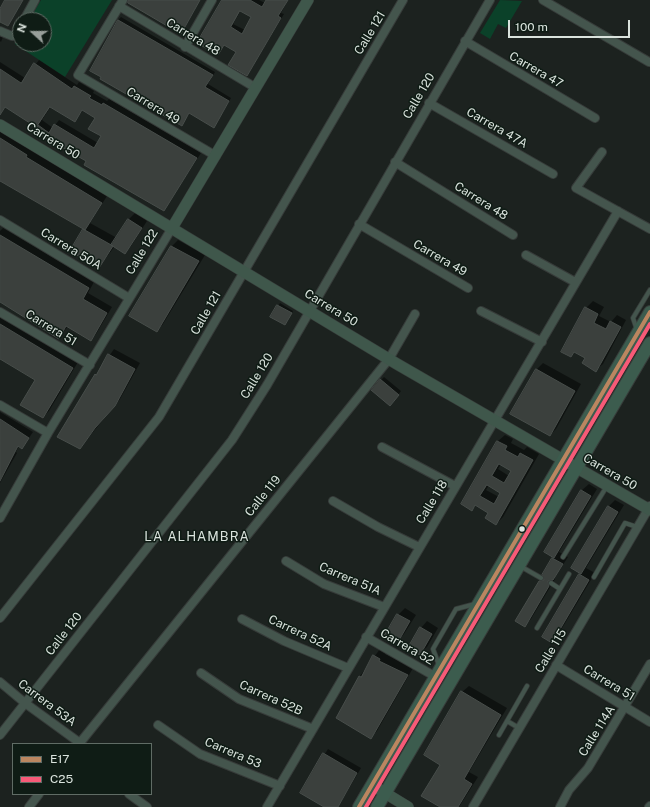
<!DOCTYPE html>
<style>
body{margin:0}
#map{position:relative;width:650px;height:807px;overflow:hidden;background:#1c221f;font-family:"Public Sans",sans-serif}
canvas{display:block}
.legend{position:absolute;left:12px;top:743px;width:140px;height:52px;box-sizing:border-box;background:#0f1c15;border:1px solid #606c65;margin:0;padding:5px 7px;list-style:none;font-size:12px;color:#dae3dd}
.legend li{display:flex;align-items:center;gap:8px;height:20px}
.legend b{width:20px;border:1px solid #606c65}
.north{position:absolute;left:12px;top:12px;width:40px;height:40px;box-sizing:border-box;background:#0f1c15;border:1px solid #606c65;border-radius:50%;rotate:291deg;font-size:11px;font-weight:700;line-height:16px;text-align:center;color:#dae3dd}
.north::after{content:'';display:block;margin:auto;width:14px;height:18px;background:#989f9a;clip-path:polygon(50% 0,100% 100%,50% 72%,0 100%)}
.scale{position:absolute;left:508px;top:20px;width:122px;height:18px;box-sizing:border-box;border:2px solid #dae3dd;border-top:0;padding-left:5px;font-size:12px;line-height:14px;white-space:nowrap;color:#dae3dd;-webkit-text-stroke:3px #0f1c15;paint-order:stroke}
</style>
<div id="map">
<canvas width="650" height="807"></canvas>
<ul class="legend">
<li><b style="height:5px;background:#bb8660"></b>E17</li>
<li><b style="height:5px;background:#f75a77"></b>C25</li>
</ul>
<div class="north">N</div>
<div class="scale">100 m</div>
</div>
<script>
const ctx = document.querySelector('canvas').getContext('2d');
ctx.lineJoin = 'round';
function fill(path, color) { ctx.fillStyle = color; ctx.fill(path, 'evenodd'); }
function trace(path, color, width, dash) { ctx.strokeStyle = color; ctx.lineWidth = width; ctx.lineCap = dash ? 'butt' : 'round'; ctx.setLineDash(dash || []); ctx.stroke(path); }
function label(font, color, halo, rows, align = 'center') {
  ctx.font = font + ' "Public Sans",sans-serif'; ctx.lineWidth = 3; ctx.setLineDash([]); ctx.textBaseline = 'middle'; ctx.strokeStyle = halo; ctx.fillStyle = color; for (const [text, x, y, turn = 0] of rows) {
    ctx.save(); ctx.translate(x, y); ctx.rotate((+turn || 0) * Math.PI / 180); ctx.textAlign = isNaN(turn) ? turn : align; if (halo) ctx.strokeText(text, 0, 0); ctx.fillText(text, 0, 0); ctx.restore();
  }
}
fill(new Path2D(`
 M41 0H112L65 77 15 44 20 36V44H44V20H29Z
 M500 0 522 1 506 28 498 24 490 39 480 33Z`), '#0b4129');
fill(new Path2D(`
 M6 0H23L8 25 0 21V12Z
 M223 0H259L265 3 267 0H288L281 13 284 14 250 71 237 51 225 44 218 54ZM241 10 252 17 245 30 233 24Z
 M121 17 215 72 208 84 231 98 214 127 190 113 181 125 118 20Z
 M0 35 3 37 1 42 0 41Z
 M39 60 77 85 79 82 94 91 93 93 107 101 109 99 201 153 164 210 6 107 2 110 0 109V62L25 78ZM51 106 75 121 83 110 96 117 102 135 98 143 59 120 53 128 42 120Z
 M0 128 32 150 107 196 90 223 117 238 128 220 135 213 147 221 131 246 125 253 115 246 99 267 71 251 84 228 0 180Z
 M3 228 94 282 88 293 112 307 96 334 91 340 68 326 59 338 0 301V231Z
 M178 240 205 255 163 324 157 331 130 316 172 246Z
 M593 301 604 307 599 316 611 322 617 315 626 320 603 364 596 370 586 357 575 351 571 356 562 352 586 308Z
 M280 303 293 311 287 322 272 316Z
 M0 317 78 362 49 411 43 417 36 379 0 358Z
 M114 349 140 363 120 399 80 448 96 375Z
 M543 363 581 384 556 429 550 435 536 370Z
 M384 377 401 391 393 402 381 380Z
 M0 412 33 432 22 448 19 446 16 452 17 453 0 483Z
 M505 435 513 439 511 443 524 450 527 447 539 454 503 517 496 524 490 513 476 505 472 509 462 504 498 441ZM501 464 512 471 509 476 498 469ZM489 485 502 492 499 497 486 490Z
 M589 484 597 489 559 552 568 557 555 577V579L531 619 525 625 540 581 544 577 555 557 545 552 582 490Z
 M615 500 624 505 586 568 595 573 558 635 551 641 581 573 572 568 609 506Z
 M405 608 416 615 404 634 398 641 387 634 398 615Z
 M427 621 438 628 427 647 420 653 421 628Z
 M380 649 386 652 385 654 413 668 377 731 371 737 360 676Z
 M469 686 507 708 469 772 478 777 459 807H442L441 765 462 692Z
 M328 749 361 768 338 807H326L301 792Z`), '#0007');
const building = new Path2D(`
 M5 0H23L8 26 0 22V9Z
 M128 0H200L181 34 128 3Z
 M222 0H250L262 7 266 0H288L278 16 281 18 247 76 228 65 236 52 224 45 218 55 197 43ZM240 11 251 17 242 34 231 27Z
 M118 20 213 75 205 87 229 101 214 128 189 113 182 126 100 79 101 77 90 71Z
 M34 63 72 89 74 86 91 96 89 98 102 105 103 103 197 158 164 211 84 165 86 161 39 134 37 136 32 133 36 127 5 107 0 115V69L21 83ZM50 107 75 122 82 110 95 118 88 129 101 136 94 148 54 124 49 133 38 125Z
 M0 138 27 155 26 157 102 203 85 230 0 181Z
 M128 219 142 228 125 254 111 245Z
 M83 229 113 246 99 268 70 251Z
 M0 235 89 288 83 299 107 313 91 341 66 326 59 339 0 302Z
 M171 246 199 261 157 332 129 316Z
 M277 305 292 313 285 325 270 317Z
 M585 307 598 314 594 323 606 329 610 321 621 327 596 372 582 363 585 358 574 352 571 357 561 352Z
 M0 324 73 368 43 418 20 405 35 380 0 359Z
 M108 354 135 369 115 406 95 428 80 449 57 437 95 374 96 375Z
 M536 369 575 391 550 436 510 414Z
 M380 379 399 395 390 406 371 390Z
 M0 419 29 438 22 449 18 446 0 481Z
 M497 441 507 446 505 450 518 457 520 453 533 460 496 525 485 518 488 513 475 505 472 511 461 504ZM499 464 511 471 504 483 492 476ZM487 485 500 493 494 504 480 496Z
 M581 490 591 496 554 558 544 552Z
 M608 506 618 512 581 574 571 568Z
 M552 558 563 564 553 580 548 581 549 586 525 627 515 621 539 581 544 580 542 575Z
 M579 574 589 580 552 643 542 637Z
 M397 614 410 621 398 642 385 635Z
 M420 627 432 634 420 655 408 648Z
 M373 655 380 659 379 661 408 675 371 739 336 718 359 676 361 677Z
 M461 691 501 715 464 779 472 784 458 807H440L421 796 440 765 424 755Z
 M323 753 357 773 338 807H324L300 793Z`);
fill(building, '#3b403d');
trace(building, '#474d4a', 1);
const lane = new Path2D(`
 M637 330 633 318 650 290
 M563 557 607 486
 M520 566 541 578
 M594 577 625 523 637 527
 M551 583 560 589
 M537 628 569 574
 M439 665 433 649 456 609 475 604
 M507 721 519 728
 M499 735 527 686`);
const street = new Path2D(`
 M123 0 78 75 216 156
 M543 0 649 62
 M119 6 256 88
 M24 20 35 0
 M0 31 12 36 16 34 20 27
 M465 41 595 118
 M185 47 212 0
 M429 103 553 174
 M602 152 576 188 650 229
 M395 162 513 235
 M0 220 129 298
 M359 224 468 288
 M526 255 575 282
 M481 311 542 342
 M0 312 90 365
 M0 405 48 433
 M382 447 455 486
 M333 501 378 527 419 547
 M0 518 48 433 172 228
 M286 561 324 584 384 607
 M0 618 159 417 403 0
 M242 619 284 641 348 668
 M366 637 436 677
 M556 665 650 722
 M201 673 239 699 313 729
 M0 682 25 703 80 743
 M158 725 200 754 280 786
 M0 735 232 440 267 385 490 0
 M79 744 389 359 415 314
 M129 794 147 807
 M29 807 39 794
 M267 807 618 211
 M473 807 650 506
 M560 807 569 790 588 768 650 664
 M649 807 650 806`);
const secondary = new Path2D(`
 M0 125 397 364 650 510
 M172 228 308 0
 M372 785 408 807`);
const primary = new Path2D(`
 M359 807 650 312
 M377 807 650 343`);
trace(lane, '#373c3a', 5.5);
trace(street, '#373c3a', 10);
trace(secondary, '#373c3a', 12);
trace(primary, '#373c3a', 14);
trace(lane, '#44554d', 4);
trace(street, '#44554d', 8);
trace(secondary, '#3f574b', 11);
trace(primary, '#3c5c4e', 12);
trace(new Path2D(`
 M359 807 650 312`), '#bb8660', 4);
trace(new Path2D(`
 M366 807 650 324`), '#f75a77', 4);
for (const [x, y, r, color] of [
 [522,529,3.5,"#dae3dd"]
]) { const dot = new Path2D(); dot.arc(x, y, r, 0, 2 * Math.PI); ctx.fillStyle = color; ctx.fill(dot); trace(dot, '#0f1c15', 1.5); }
label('12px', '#dae3dd', '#0f1c15', [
 ["Calle 121",370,33,-59],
 ["Carrera 48",193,37,31],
 ["Carrera 47",536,70,30],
 ["Calle 120",419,96,-60],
 ["Carrera 49",153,106,31],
 ["Carrera 47A",497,128,30],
 ["Carrera 50",53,141,31],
 ["Carrera 48",481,201,32],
 ["Carrera 50A",71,249,31],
 ["Calle 122",142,252,-59],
 ["Carrera 49",440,258,30],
 ["Carrera 50",331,308,31],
 ["Calle 121",206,313,-60],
 ["Carrera 51",51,328,31],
 ["Calle 120",257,376,-59],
 ["Carrera 50",610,472,30],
 ["Calle 119",263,496,-51],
 ["Calle 118",432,502,-59],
 ["Carrera 51A",350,579,23],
 ["Carrera 52A",300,633,25],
 ["Calle 120",64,634,-52],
 ["Carrera 52",407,647,30],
 ["Calle 115",551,651,-59],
 ["Carrera 51",609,683,31],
 ["Carrera 52B",271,698,24],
 ["Carrera 53A",47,703,37],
 ["Calle 114A",597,731,-58],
 ["Carrera 53",233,753,23]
]);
ctx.letterSpacing = '1px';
label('13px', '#dae3dd', '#0f1c15', [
 ["LA ALHAMBRA",197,537]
]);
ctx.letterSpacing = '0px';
</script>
